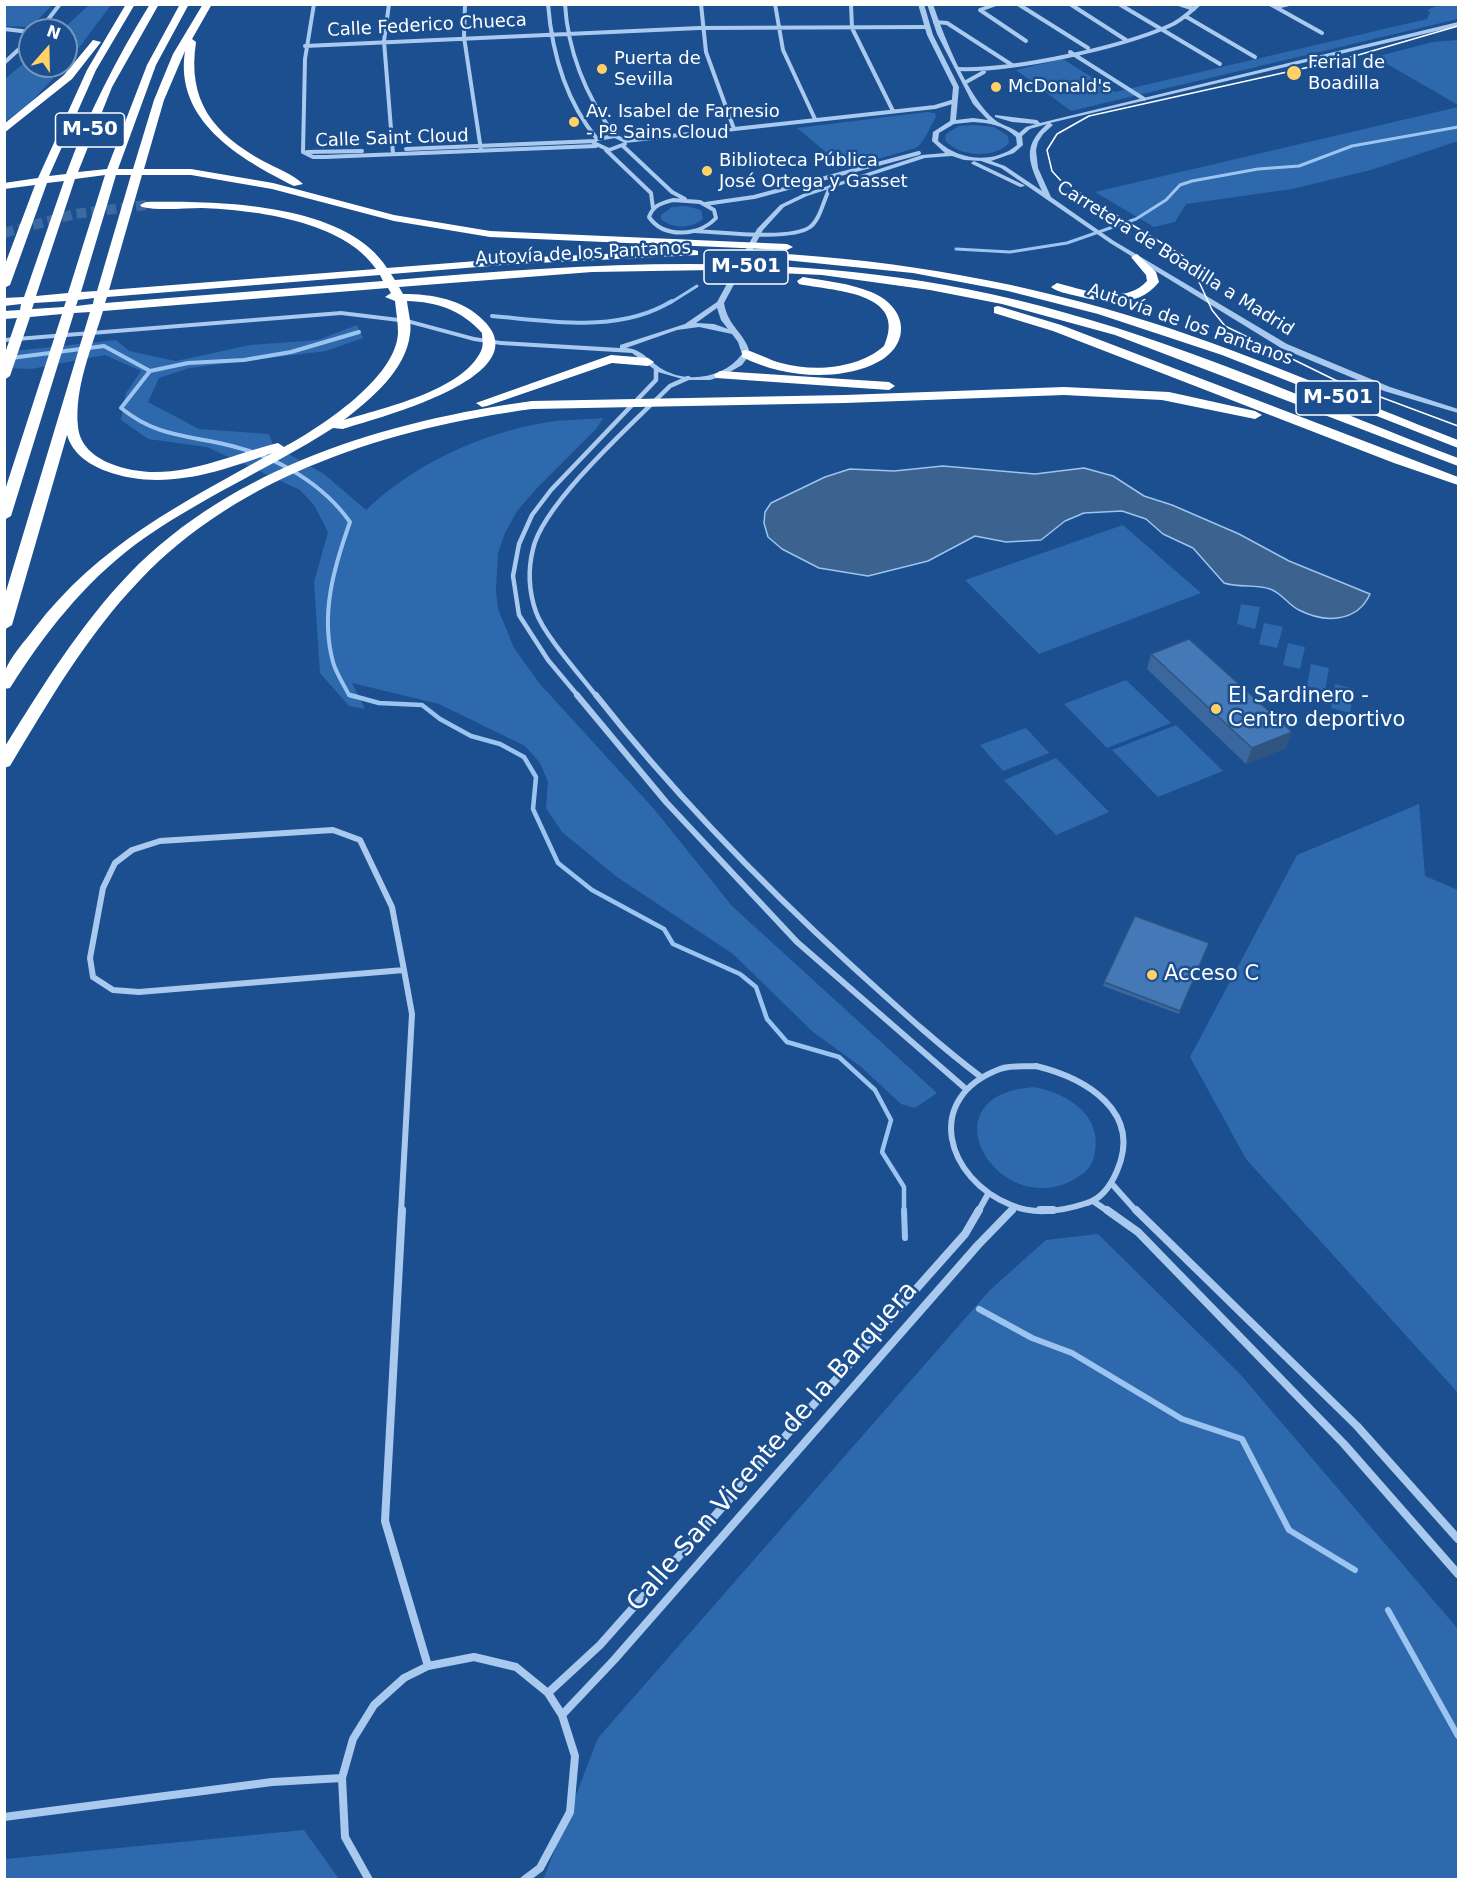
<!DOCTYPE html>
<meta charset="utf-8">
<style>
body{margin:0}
#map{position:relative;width:1463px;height:1884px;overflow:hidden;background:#1b4f8f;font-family:"DejaVu Sans",sans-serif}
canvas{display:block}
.frame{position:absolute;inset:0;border:6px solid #fff;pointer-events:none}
.north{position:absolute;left:18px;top:18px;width:60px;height:60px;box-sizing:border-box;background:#1b4f8f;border:2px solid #7695bc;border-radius:50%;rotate:20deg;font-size:16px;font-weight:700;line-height:24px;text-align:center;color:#fff}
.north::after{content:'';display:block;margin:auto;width:21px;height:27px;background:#ffd166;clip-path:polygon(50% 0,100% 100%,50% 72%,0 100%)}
</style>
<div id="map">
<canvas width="1463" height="1884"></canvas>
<div class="frame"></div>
<div class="north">N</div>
</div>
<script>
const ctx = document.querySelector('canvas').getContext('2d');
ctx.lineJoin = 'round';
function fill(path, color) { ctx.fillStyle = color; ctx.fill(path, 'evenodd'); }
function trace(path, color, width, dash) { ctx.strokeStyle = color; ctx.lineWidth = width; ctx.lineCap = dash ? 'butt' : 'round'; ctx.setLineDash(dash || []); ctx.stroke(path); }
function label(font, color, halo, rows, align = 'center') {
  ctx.font = font + ' "DejaVu Sans",sans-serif'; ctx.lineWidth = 5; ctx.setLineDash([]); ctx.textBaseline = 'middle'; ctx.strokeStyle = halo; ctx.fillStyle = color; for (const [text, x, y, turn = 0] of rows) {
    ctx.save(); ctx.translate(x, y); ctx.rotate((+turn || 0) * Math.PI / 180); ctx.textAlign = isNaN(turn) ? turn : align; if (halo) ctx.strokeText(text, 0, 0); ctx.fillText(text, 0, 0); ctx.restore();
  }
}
fill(new Path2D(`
 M4 5 5 4 52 5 31 27 5 26Z
 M89 5H111L66 65V30H62Z
 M1439 5H1458V19L1071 111 1016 70 1063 59 1115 92 1427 19 1430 12 1427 10Z
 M1458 40V105L1375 57 1433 42Z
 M30 58V66H65L29 104 5 122V79Z
 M1458 107V141L1371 170 1292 189 1186 204 1175 222 1154 227 1095 192Z
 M927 112 935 113 936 117C929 127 926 141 916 148L845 168 797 128Z
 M974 125 994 127 1008 136 1009 143C995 159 958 157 945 140L946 134 959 126Z
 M686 206 701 210 703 219C691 229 672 229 661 219V215L672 207Z
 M357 325 363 338 326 351 189 368 159 378 148 402 199 429 269 434 273 445 324 474 366 510C413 465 479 434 543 423 563 419 584 420 603 418L596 429 537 488 517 511 505 533 498 553 496 590 498 609 514 648 540 684 654 809 732 906 937 1093 915 1108 901 1104 860 1066 813 1032 733 954 617 877 562 832 546 808 548 782 540 763 525 746 439 704 352 683 365 709 349 706 320 673 314 582 328 532 314 505 300 490 207 447 148 439 121 420 126 393 141 371 105 355 31 369 5 368V352L116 340 129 351 176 361 250 345 318 340Z
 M1123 525 1201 593 1039 654 965 580Z
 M1241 604 1260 607 1255 629 1237 624Z
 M1264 623 1283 627 1277 648 1259 644Z
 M1288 643 1305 647 1300 669 1283 665Z
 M1311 664 1329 668 1325 691 1307 686Z
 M1126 680 1171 723 1107 748 1064 704Z
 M1335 684 1354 689 1350 713 1331 708Z
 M1176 725 1223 771 1158 797 1112 750Z
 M1026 728 1049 753 1003 771 980 745Z
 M1056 758 1109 812 1056 835 1004 780Z
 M1419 804 1425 876 1458 890V1393L1246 1159 1190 1057 1297 855Z
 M1034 1087C1066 1093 1102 1114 1095 1152 1094 1161 1089 1170 1081 1175 1003 1230 918 1095 1034 1087Z
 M1098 1234 1240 1374 1458 1629V1879L543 1880 598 1738 990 1290 1046 1240Z
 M304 1830 339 1879H5V1859Z`), '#2e69ad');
const water = new Path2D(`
 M943 466 1035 474 1084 468 1113 476 1144 496 1172 505 1239 534 1289 561 1370 594C1357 623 1324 623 1299 610 1288 605 1282 593 1270 589 1256 584 1239 588 1224 583L1193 548 1163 534 1146 519 1122 511 1084 513 1065 521 1041 540 1006 542 975 536 928 561 868 576 819 568 782 549 768 537 764 523 765 512 771 503 825 477 850 469 894 471Z`);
fill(water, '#3c6290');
trace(water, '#9cc4f0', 1.5);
trace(new Path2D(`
 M956 249 1010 252 1067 243 1136 219 1166 200 1180 185 1192 181 1258 169 1299 166 1352 146 1458 127
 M670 303 697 286`), '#9cc4f0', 3);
trace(new Path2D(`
 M492 316C551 321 618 334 672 301
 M11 358 104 346 150 371 188 363 244 360 291 352 359 332
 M150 371 121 408C158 438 189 435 232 446 277 457 323 484 350 522 334 567 320 614 333 662 336 673 344 685 349 695L356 697`), '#9cc4f0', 4);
trace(new Path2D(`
 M350 695 379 703 422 705 440 719 471 736 500 744 524 757 536 777 533 809 558 863 592 890 664 929 673 944 740 974 756 987 767 1019 787 1042 839 1057 875 1090 891 1120 882 1152 904 1187V1212`), '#9cc4f0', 4.5);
trace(new Path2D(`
 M904 1210 905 1238
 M979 1309 1032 1338 1072 1353 1182 1419 1242 1439 1289 1530 1355 1570
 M1388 1610 1458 1736`), '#9cc4f0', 6);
trace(new Path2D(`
 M4 233 75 214 146 205`), '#3d69a0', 10, [10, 5]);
trace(new Path2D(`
 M389 4 384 41 393 154
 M465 4 464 37 481 150
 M548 4C552 54 565 100 597 139
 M565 4C568 54 586 96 615 136
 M701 4 706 52 734 129
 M775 4 783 50 815 119
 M851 4 852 28 893 111
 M996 4 980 10 1026 41
 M1018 4 1088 48
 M1070 4 1126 40
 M1119 4 1220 64
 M1179 4 1194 9
 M1270 4 1322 33
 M1276 7 1289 4
 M1185 16 1255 57
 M935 22 947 23 1012 65
 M4 29 30 32
 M40 30 60 4
 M305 46 699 28 927 27
 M1070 52 1144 99
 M4 63 30 39
 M958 69C1013 71 1119 48 1169 26 1181 21 1190 12 1199 4
 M966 82 984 72
 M597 139 615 136 625 141
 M625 141 935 107 955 101
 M594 143 609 150 625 144
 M623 146 672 192 685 199
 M406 149 595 141
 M606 150 651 193 653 208
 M303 152 313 157H325L596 146
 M303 152 305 59 314 4
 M307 152 362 151
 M673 200 700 202 714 210 716 218C699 236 664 239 649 217 653 205 662 203 673 200Z
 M705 204 754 197 919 153
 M695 231C720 232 791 241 810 227 821 219 824 197 831 186`), '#a9c9ee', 4);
trace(new Path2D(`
 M579 697 548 660 519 615 513 576 519 544 532 515 551 490 656 380V369
 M597 697C581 676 544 635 536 612 529 592 528 569 533 549 543 503 635 421 670 386L688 378`), '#a9c9ee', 4.5);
trace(new Path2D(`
 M577 695 666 802 797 942 966 1089
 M596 695C673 793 761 883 853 967 895 1005 936 1043 981 1077
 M333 830 360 840 392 907 404 970 139 992 113 990 93 977 90 958 103 888 115 863 132 850 160 841Z
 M1036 1066C1085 1078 1143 1111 1117 1171 1111 1185 1101 1199 1087 1203 1063 1211 1034 1215 1011 1205 946 1179 922 1098 1000 1069 1011 1065 1024 1067 1036 1066Z
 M1112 1184 1137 1212
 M1093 1201 1109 1212
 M401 1212 412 1014 404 970
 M978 1212 988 1194
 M1010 1212 1015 1207`), '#a9c9ee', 6);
trace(new Path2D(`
 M402 1210 385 1521 428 1666
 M1040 1210H1053
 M1107 1210 1138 1232 1344 1444 1458 1574
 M1136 1210 1357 1426 1458 1539
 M548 1693 600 1645 965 1234 979 1210
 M562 1715 614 1660 978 1245 1012 1210
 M4 1817 272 1782 342 1778
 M369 1880 345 1837 342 1778 353 1739 374 1705 404 1678 428 1666 474 1657 516 1667 548 1693 562 1715 575 1756 570 1812 540 1868 524 1880`), '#a9c9ee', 8);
fill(new Path2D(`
 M918 4H924L933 35 959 87 956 120 973 118 988 120 973 104 937 34 927 4H933C944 37 968 98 995 120 1001 125 1012 127 1019 133L1026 127 1036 124 1012 122 995 117V115L1037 120 1040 123 1458 22V26L1050 123 1053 125 1043 134 1038 142 1036 150 1038 168 1051 197 1114 241 1287 344 1390 387 1458 409V413L1384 391 1281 348 1110 243 1001 168 981 161 964 160 952 156 925 158 807 196 784 207 763 230 724 303C728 328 746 333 750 354L742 365 723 376 710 380H686L658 372 632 353 501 345 474 341 407 323 341 315 4 342V338L341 311 407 319 474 337 501 341 620 348V345L685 324 717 302 757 229 780 205 803 194 922 155 945 153 932 141 933 132 950 121 953 87 927 35ZM973 122C989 123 1004 125 1016 137L1017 145C995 164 959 161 938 141L939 133 954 124ZM1047 124C1021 147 1029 163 1042 191L1005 166 991 161 1014 153 1023 145 1022 136 1030 129ZM717 308 721 320 728 329 714 324 696 323ZM699 327 732 334 738 342 742 354C725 378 687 384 662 369 649 361 642 349 626 348L677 330Z
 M974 161 1024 185 1025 186 1020 187 972 164 971 163Z`), '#a9c9ee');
fill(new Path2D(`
 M126 4H135L96 70 49 176 66 174C88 114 116 59 150 4H159L112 87 78 172 107 169 147 65 180 4H189L156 65 118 169H133L154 100 173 54 203 4H212L192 39 196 42C187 101 213 133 263 161 276 168 293 174 303 184L294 186C240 159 174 121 185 51L164 100 144 169H191L273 183 394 215 490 231 787 244 793 247 787 250 490 237 394 221 272 189 191 175H142L109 290 376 269C344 221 255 210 202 208 183 208 161 211 142 207L140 205 146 202C215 201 345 202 387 268L515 258 694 250 698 251V255L515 264 391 274 395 280C628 260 838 248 1066 313 1201 350 1328 409 1458 458V466L1115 335 1002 304 930 290 822 275 713 270 592 272 399 287 403 294C432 294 463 299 484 321 540 377 374 419 343 429L333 428C269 469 198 499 136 544 84 583 44 634 10 688L4 689C4 684 3 676 5 671 10 657 25 641 34 629 99 544 181 504 272 453 219 472 162 492 106 471 88 464 73 454 67 435L12 625 4 630V598L90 312 74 313 11 516 4 520V493L62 314 30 317 10 376 4 380V356L17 318 4 319V311L20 310 21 304 4 306V298L24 297 64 181 47 183 10 285 4 288V267L35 185 4 189V183L38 178 87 70ZM105 175 68 293 36 296 75 179ZM116 175H131L97 291 81 292ZM380 275 383 281 105 303 107 297ZM388 288 391 293 385 297 395 301C396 311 398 322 398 333 396 378 321 427 284 447L278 443C221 457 168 487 109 463 93 456 80 445 78 427 74 388 92 347 103 311ZM94 298 93 304 76 306 78 300ZM66 301 64 307 32 309 34 303ZM407 301C438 302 461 310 482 333 482 339 484 345 481 351 462 391 383 408 344 420 371 399 406 370 410 334 412 324 408 311 407 301Z
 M93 40 101 42 72 79 4 133V124L64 75Z
 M769 253C900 260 1028 283 1153 323 1257 356 1356 401 1458 440V448L1222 355 1098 314 1008 291 913 273 765 258V254Z
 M1137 254 1156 272 1159 282C1139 308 1106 303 1077 296 1069 294 1057 292 1051 287L1057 283C1085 290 1124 306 1147 281L1146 275 1131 257Z
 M803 277C826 281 849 283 871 292 910 308 912 348 872 365 831 382 780 376 742 357V351L746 350C758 353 769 360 781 363 814 372 858 369 884 346 909 291 831 291 799 284L797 281Z
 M998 306 1061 325 1458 477V485L1394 463 1053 331 994 313V307Z
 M611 355 648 358 654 362 648 366 612 363 487 406 482 407 476 403Z
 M720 371 889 382 895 386 889 390 716 378 714 375Z
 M1064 387 1169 392 1255 411 1262 415 1255 419 1162 400 1064 395 845 403 532 409C390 428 241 474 140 580 87 635 49 701 10 766L4 768V748C42 687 80 625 129 574 234 466 387 421 532 401L845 395Z`), '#fff');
trace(new Path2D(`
 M1458 26 1341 60 1089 116 1057 134 1047 150 1052 171 1062 182 1183 256 1195 273 1212 310 1225 326 1335 380 1458 426`), '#fff', 1.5);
fill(new Path2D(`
 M1151 654 1286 748 1246 764 1147 669Z
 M1209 943 1179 1014 1103 986 1104 982Z`), '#3a679d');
fill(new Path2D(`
 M1292 732 1286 748 1246 764 1252 748Z`), '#305480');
const building = new Path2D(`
 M1189 639 1292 732 1252 748 1151 654Z
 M1135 916 1209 943 1180 1011 1104 982Z`);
fill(building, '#4478b7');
trace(building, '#305480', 1.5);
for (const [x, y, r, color] of [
 [602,69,6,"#ffd166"],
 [1294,73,8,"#ffd166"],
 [996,87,6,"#ffd166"],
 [574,122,6,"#ffd166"],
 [707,171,6,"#ffd166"],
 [1216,709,6,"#ffd166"],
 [1152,975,6,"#ffd166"]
]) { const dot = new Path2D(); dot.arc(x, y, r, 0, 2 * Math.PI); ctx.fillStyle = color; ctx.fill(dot); trace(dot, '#1b4f8f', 2); }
label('18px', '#fff', '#1b4f8f', [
 ["Calle Federico Chueca",427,26,-3],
 ["Calle Saint Cloud",392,139,-2],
 ["Autovía de los Pantanos",583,254,-3],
 ["Carretera de Boadilla a Madrid",1175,259,32],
 ["Autovía de los Pantanos",1190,325,19]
]);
label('18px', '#fff', '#1b4f8f', [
 ["Puerta de",614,59],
 ["Sevilla",614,80],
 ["Ferial de",1308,63],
 ["Boadilla",1308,84],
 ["McDonald's",1008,87],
 ["Av. Isabel de Farnesio",586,112],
 ["- Pº Sains Cloud",586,133],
 ["Biblioteca Pública",719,161],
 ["José Ortega y Gasset",719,182]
], 'left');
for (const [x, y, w] of [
 [90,130,69],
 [746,267,84],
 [1338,398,84]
]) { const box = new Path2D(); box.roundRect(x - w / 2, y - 17, w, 34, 4.5); ctx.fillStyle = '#1b4f8f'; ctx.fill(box); trace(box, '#fff', 1.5); }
label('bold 20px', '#fff', null, [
 ["M-50",90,130],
 ["M-501",746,267],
 ["M-501",1338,398]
]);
label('21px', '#fff', '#1b4f8f', [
 ["El Sardinero -",1228,697],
 ["Centro deportivo",1228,721],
 ["Acceso C",1164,975]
], 'left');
label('26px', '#fff', '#1b4f8f', [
 ["Calle San Vicente de la Barquera",773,1447,-49]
]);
</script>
